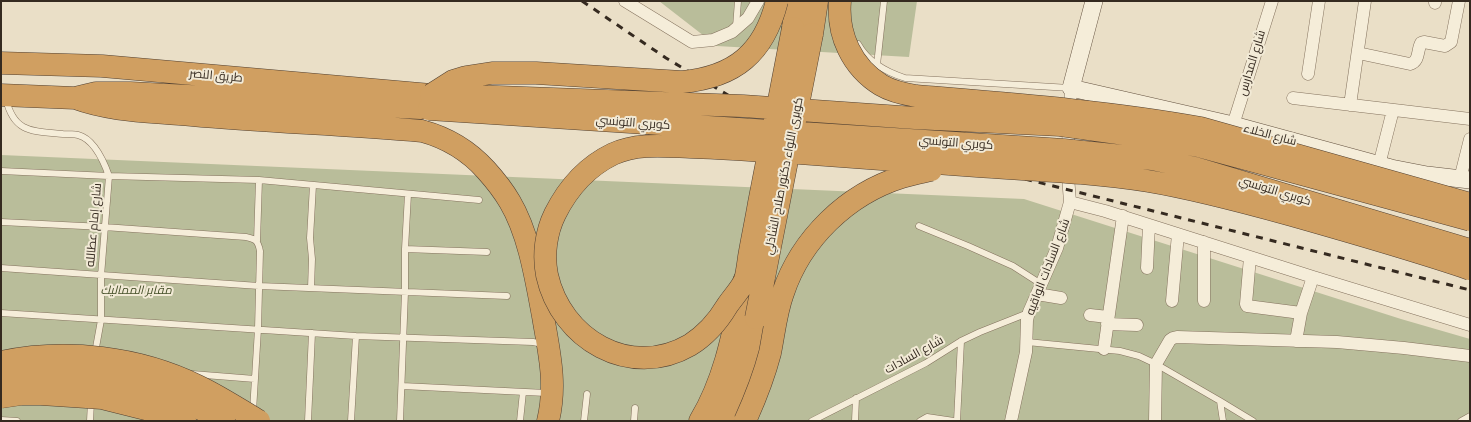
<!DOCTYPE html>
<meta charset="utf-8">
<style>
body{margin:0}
#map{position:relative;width:1471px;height:422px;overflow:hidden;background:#eadfc7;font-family:"IBM Plex Serif",serif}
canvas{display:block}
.frame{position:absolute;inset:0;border:2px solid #352a20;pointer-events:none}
</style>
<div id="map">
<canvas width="1471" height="422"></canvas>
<div class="frame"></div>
</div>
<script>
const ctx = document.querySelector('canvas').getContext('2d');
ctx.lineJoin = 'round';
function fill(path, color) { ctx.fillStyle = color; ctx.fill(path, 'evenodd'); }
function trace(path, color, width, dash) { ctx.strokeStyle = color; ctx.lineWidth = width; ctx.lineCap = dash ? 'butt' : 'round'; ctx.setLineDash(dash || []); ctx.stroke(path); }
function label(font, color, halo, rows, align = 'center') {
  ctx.font = font + ' "IBM Plex Serif",Cairo,serif'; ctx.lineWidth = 4; ctx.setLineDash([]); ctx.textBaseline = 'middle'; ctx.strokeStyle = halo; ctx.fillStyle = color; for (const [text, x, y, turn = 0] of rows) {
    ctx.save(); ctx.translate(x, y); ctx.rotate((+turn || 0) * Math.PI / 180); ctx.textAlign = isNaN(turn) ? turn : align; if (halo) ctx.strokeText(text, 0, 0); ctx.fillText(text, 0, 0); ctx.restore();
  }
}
fill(new Path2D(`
 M659 1H917L909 57 717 46Z
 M1 155 1024 199 1401 319 1470 339V421H1Z`), '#b9bd9a');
const lane = new Path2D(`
 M736 27 738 1
 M858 44C868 62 886 72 905 78L1070 88
 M877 65 884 1
 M6 99C14 133 32 131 63 134 67 134 73 134 78 135 94 139 104 162 109 176L101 276V320L95 353
 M1 171 109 176 259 180 479 200
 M1 222 104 227 246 237C256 239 258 241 260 251L258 329 253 411
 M919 226 968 246 1013 266 1041 284
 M257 241 259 180
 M405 249 487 252
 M1 268 259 286 507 296
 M311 288 312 259 310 238 313 185
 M1 313 356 336 533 342 538 343 543 348
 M1027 342 1120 351 1139 356 1156 364 1220 401 1223 421
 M192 374 255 379
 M402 386 546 393
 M1220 401 1253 421
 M1 420 17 421
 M90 421 91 402
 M308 421 312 333
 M351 421 356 336
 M400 421 405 292V249L408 194
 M520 421 523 392
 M584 421 587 394
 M634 421 635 408
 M812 421 926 363 961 341 980 332 1028 313
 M855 421 856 398
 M920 421 927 417 954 421
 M957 421 961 341
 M1461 421 1470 416`);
const street = new Path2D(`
 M625 1 692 42 713 40 732 32 748 18 758 1
 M1435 3V1
 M1358 53 1410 64C1420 61 1417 50 1421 43L1424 42 1445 46 1451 42 1459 1
 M1308 74 1319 1
 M1293 98 1470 119
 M1350 105 1365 1
 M1233 125 1272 1
 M1379 165 1393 110
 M1460 179 1470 139
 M1070 202 1105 211 1313 277 1470 325
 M1204 242V301
 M1250 257 1246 304 1247 306 1301 313
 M1147 268 1149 225
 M1037 294 1061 298
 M1172 301 1178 234
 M1090 315 1108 317
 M1107 324 1137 325
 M1296 341 1301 313 1313 277
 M1104 349 1123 216
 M1011 421 1026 352 1027 320 1029 312 1057 248 1070 202 1067 163 1071 88
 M1155 421 1156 364 1170 340 1173 338 1177 337 1337 342 1404 348 1470 356`);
const secondary = new Path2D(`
 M1094 1 1071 88 1233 125 1391 168 1427 175 1470 180`);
const highway = new Path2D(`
 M793 28 797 1
 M812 34 817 1
 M1 63 102 66 431 95
 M1 95 75 98 96 93H130L421 108
 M75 98C113 112 152 111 192 115 269 122 346 124 422 131 448 138 468 150 486 170 495 180 503 190 510 202 529 234 536 279 543 316 549 352 557 384 548 421
 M700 421C726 378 734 329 744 281
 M722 421 742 376 756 318`);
trace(lane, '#84725e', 7);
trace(street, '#84725e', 13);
trace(secondary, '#655341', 18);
trace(highway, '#524132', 23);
trace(lane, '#f5edd9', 6);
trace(street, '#f5edd9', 12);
trace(secondary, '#f5edd9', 17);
trace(highway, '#d09f61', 22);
trace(new Path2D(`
 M582 1 666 58 838 161 1021 178 1470 290`), '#352a20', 3, [7, 7]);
const highwayBridge = new Path2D(`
 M840 1C837 35 852 67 881 85 891 91 904 94 916 96 1011 104 1107 111 1201 128L1470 204
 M793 28C782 86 770 145 759 203 756 221 752 239 749 257 748 264 747 273 745 280 741 289 733 297 727 306 718 321 706 335 690 345 630 380 561 339 547 275 543 255 546 232 555 214 568 188 586 167 613 154 637 143 664 146 690 147 726 148 762 151 799 153 858 157 918 162 977 166 1034 170 1091 172 1148 181 1196 189 1244 202 1291 215 1351 232 1411 249 1470 269
 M431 95 453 81 466 77 492 73H536L682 82C735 77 764 53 777 1
 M444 95 743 106 915 118 1060 125 1154 138 1198 146 1470 220
 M429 109 1064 150 1152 159 1195 168 1470 250
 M756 318 812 34
 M1 362C66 348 139 357 198 386 219 396 239 409 259 421
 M1 375C65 371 123 376 183 401 196 407 211 413 224 421
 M1 397 21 394H41L102 398 146 409 185 421
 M745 421C755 399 764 376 770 353 774 333 776 312 783 293 801 239 847 194 902 177 911 174 922 172 931 170`);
trace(highwayBridge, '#524132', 23, []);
trace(highwayBridge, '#d09f61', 22);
label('12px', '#352a20', '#f2ead6', [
 ["شارع المدارس",1252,63,-73],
 ["طريق النصر",216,76,5],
 ["كوبري التونسي",633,123,4],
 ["شارع الخلاء",1270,135,15],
 ["كوبري التونسي",956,143,4],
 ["كوبرى اللواء دكتور صلاح الشاذلي",784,176,-79],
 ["كوبري التونسي",1275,191,17],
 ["شارع إمام عطالله",94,225,-85],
 ["شارع السادات الواقيه",1048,267,-69],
 ["شارع السادات",914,355,-29]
]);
label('italic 12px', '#465029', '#f2ead6', [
 ["مقابر المماليك",136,291]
]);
</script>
